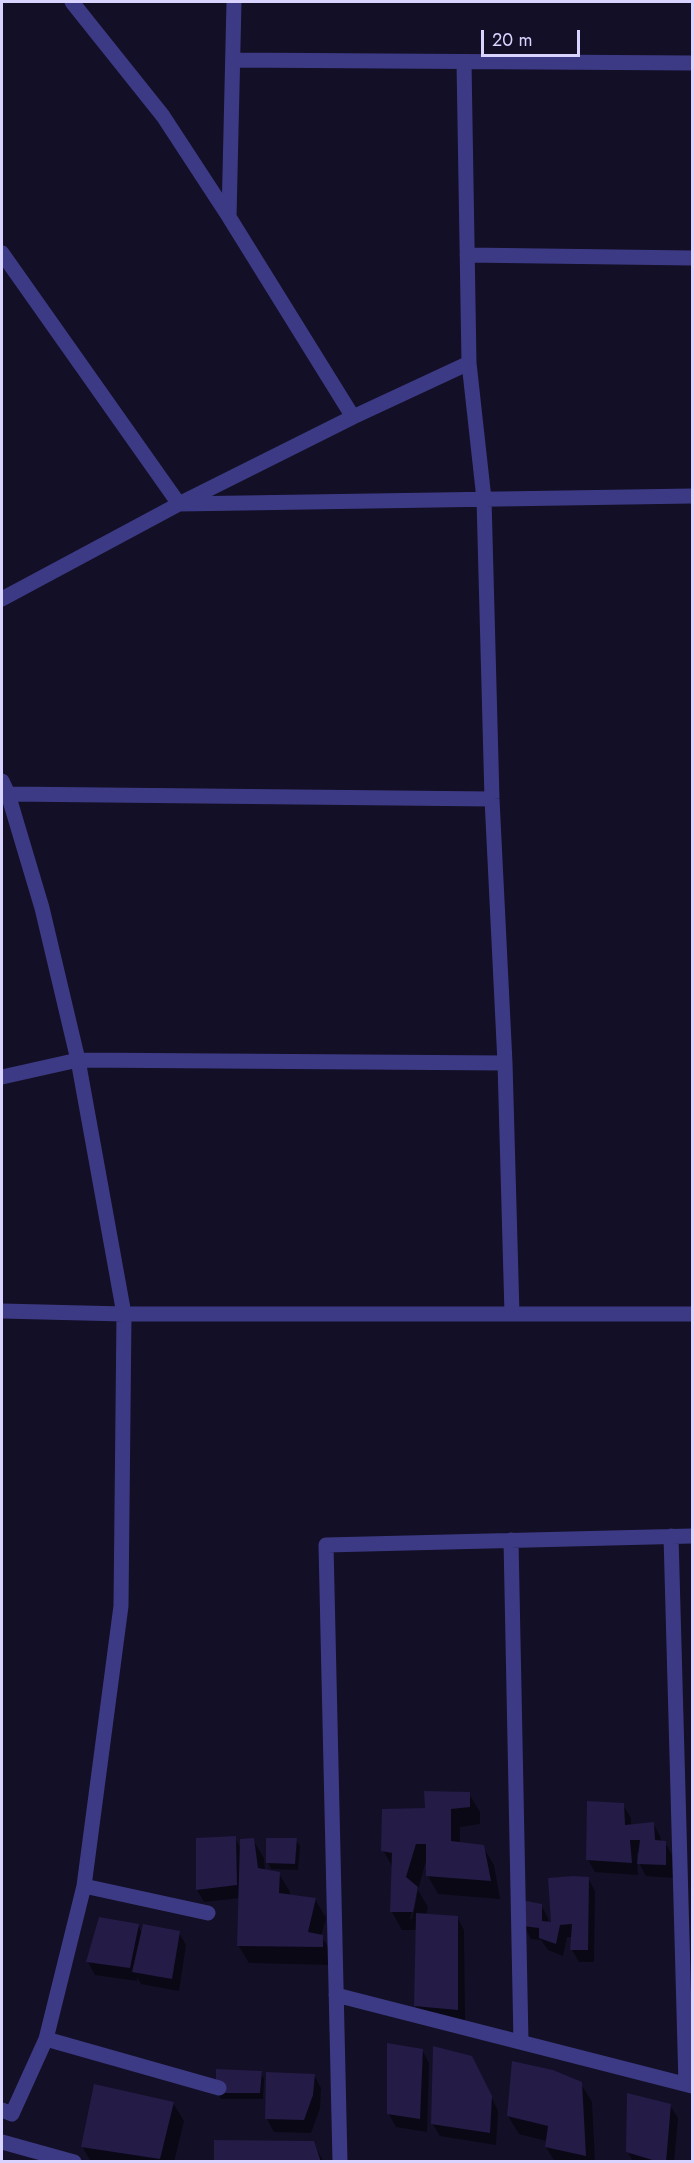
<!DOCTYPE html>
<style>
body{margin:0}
#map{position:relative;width:694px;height:2163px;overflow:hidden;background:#130f26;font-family:Jost,sans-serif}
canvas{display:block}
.frame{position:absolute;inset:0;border:3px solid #d9d4ff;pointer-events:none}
.scale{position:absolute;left:481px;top:30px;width:99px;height:27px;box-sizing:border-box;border:3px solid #d9d4ff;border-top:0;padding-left:8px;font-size:18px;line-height:21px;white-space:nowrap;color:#d9d4ff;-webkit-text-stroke:4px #130f26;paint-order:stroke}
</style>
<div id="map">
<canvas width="694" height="2163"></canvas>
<div class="frame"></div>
<div class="scale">20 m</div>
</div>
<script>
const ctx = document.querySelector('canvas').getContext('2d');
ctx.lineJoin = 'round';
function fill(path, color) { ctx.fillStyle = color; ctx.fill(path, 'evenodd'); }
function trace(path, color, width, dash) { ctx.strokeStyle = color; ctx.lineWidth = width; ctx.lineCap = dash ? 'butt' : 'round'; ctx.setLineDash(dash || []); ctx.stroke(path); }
fill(new Path2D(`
 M469 1794 480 1812V1824L460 1827V1844L483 1847 494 1865 500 1899 438 1894 428 1876 427 1857 410 1919H412L418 1890 428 1907 426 1915 457 1917 464 1930 465 2023 423 2018 415 2006 417 1930H402L392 1912 393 1868 383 1850 426 1809Z
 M623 1805 631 1818V1826L653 1823 660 1836 661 1842H665L672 1855 673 1878 646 1876 639 1863 640 1853H637L638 1875 595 1872 588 1860Z
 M235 1838 241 1849 253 1840 264 1858 265 1871 279 1874 290 1892V1896L315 1899 326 1918 321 1936 333 1954V1965L249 1963 238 1945 240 1898 204 1902 197 1890Z
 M296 1840 300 1846 298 1870 271 1869 268 1863Z
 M588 1878 595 1891 594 1962H579L572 1950V1937H567L563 1956 548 1950 541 1940 531 1939 524 1926 541 1905 548 1918V1923H553Z
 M138 1926 142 1933H179L186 1945 179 1991 141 1984 137 1977V1981L95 1975 88 1962Z
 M422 2050 429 2063 427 2132 396 2127 389 2114Z
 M479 2071 498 2111 496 2145 440 2136 432 2123Z
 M261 2073 264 2079 263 2099H221L217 2093Z
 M314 2075 321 2088 320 2108 311 2133 274 2132 267 2119Z
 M581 2084 592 2102 595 2162H555L546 2147 547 2141 519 2134 508 2116Z
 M173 2103 184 2121 174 2162H91L82 2146Z
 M670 2105 678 2118 674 2162H633L628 2152Z
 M313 2143 324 2162H215Z`), '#0007');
fill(new Path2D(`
 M424 1791 470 1792V1807L451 1809V1841L484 1845 491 1881 426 1876V1844H416L406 1877 418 1887 413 1912H390L392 1853 381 1851 382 1809 425 1808Z
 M587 1801 624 1803 625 1825 654 1822 655 1840 666 1841V1865L637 1864 640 1840H630L632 1863 586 1860Z
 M236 1836 237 1885 196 1890V1838Z
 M254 1838 258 1868 280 1872 279 1893 316 1898 308 1932 323 1935V1947L237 1946 240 1839Z
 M266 1838H297L295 1864 266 1863Z
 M573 1876 589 1877 588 1950H570L572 1924 560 1925 556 1944 539 1938V1928L522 1926 521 1900 542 1904V1921L551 1922 548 1878Z
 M416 1913 458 1916V2010L414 2006Z
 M99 1917 139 1924 130 1968 86 1962Z
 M143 1924 180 1931 172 1979 132 1972Z
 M387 2043 423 2049 420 2119 387 2114Z
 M433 2046 472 2056 492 2096 490 2133 431 2124Z
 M512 2061 553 2070 582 2082 586 2156 545 2147 548 2126 507 2116Z
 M216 2069 262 2071 260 2093H216Z
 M266 2072 315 2074 313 2095 304 2120 265 2119Z
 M94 2084 174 2102 160 2159 81 2147Z
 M627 2093 671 2104 666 2162H659L626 2152Z
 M214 2140 314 2141 321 2162H214Z`), '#241b47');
trace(new Path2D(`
 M72 2 163 116 229 217 353 417
 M233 60 692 63
 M464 62 469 363
 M229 217 234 2
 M2 253 179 504 2 599
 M467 255 692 258
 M2 781 8 794 42 908 78 1060 124 1314 121 1606 84 1886 46 2039 12 2114 2 2110
 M8 794 492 799
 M2 1077 78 1060 505 1063
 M2 1311 124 1314H692
 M512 1314 505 1063 492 799 484 499 469 363 353 417 179 504 692 496
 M671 1536 686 2084
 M511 1540 521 2042
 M84 1886 208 1913
 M336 1995 692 2086
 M46 2039 219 2088
 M2 2142 74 2162
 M340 2162 326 1545 692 1536`), '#3d3a85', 15);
</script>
